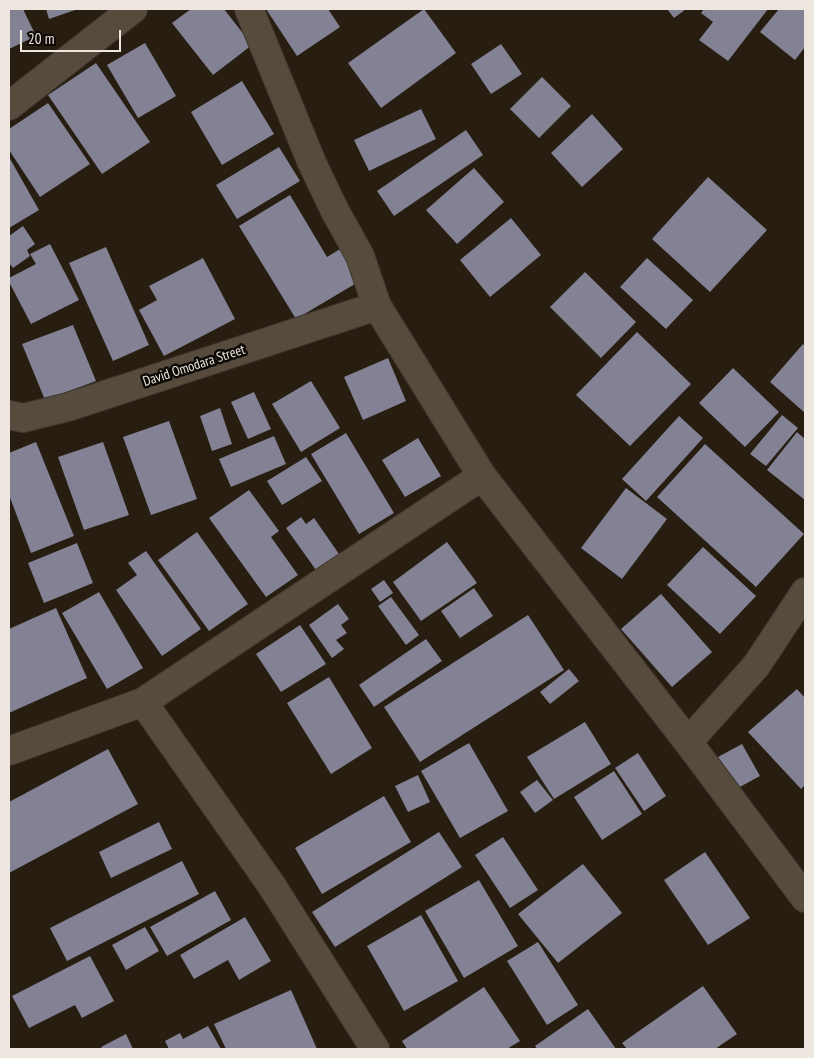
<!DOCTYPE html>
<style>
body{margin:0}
#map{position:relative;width:814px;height:1058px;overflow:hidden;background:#271d10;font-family:"PT Sans Narrow",sans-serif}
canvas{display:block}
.frame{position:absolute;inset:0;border:10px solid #eee7df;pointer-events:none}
.scale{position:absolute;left:20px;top:30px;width:101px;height:22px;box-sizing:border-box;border:2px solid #eee7df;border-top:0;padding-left:6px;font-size:15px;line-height:18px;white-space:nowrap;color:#eee7df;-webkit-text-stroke:4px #0c0804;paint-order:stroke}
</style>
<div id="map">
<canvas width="814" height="1058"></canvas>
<div class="frame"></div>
<div class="scale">20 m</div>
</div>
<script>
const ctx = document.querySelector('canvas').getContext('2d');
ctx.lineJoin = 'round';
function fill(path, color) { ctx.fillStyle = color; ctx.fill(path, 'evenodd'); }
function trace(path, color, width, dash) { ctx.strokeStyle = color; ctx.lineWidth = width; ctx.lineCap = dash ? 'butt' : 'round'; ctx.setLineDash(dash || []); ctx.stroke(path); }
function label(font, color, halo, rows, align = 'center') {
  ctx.font = font + ' "PT Sans Narrow",sans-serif'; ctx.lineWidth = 5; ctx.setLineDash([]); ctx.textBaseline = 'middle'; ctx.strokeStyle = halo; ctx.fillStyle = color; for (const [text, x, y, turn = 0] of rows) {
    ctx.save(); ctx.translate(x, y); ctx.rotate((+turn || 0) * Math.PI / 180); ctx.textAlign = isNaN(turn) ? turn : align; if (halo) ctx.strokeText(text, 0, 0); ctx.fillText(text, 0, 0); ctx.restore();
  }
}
fill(new Path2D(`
 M9 9H23L36 36 9 49Z
 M46 9H78L49 19Z
 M191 9H224L252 45 213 75 172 23Z
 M266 9H328L340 27 297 56Z
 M424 9 456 53 381 108 348 63Z
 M667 9H686L674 18Z
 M704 9H768L728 61 699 40 713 22 701 13Z
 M779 9H805V47L795 60 760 32Z
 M145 43 176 96 138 118 107 65Z
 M501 44 522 74 491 94 471 64Z
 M96 63 150 142 102 174 48 95Z
 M542 77 571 106 539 138 510 109Z
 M242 81 274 134 222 165 191 112Z
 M48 103 90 164 40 197 9 150V129Z
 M421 109 436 139 369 171 354 140Z
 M592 114 623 149 582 187 551 153Z
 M466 130 483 155 394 216 377 191Z
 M279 147 300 181 237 219 216 185Z
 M9 157 39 210 9 228Z
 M474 168 504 202 457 244 426 210Z
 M708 177 767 230 710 292 652 239Z
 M290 195 327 257 345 246 365 278 296 319 239 226Z
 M511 218 541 255 490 297 460 260Z
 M23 226 35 244 27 250 30 256 13 268 9 263V236Z
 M50 244 79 300 31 324 9 282V278L36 264 30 254Z
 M106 247 149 345 113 361 69 263Z
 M203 258 235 319 164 356 139 310 157 300 149 286Z
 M647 258 693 300 666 329 620 287Z
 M585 272 636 322 601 358 550 307Z
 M73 325 96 381 45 400 22 344Z
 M637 332 691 384 630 446 576 395Z
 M803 344 805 347V413L770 382Z
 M388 358 406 401 363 420 344 377Z
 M733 368 779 412 745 447 699 403Z
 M311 381 340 428 301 452 272 404Z
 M254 392 271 429 248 439 231 402Z
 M220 408 232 444 212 451 200 416Z
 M782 415 798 428 766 466 750 454Z
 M679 416 703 438 646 501 622 479Z
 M169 421 197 499 151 515 123 437Z
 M797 432 805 439V500L767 470Z
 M346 433 394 513 359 534 311 454Z
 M274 436 286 464 231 487 219 459Z
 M418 438 441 476 405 497 382 460Z
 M36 442 74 536 31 553 9 495V453Z
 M103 442 129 515 84 530 58 457Z
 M705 444 804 534 756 587 657 497Z
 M306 457 322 481 282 505 267 481Z
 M626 488 667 519 622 579 581 548Z
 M249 490 279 531 271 537 298 575 266 597 209 518Z
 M301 517 306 524 314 518 339 554 316 570 286 528Z
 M197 532 248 604 209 631 158 560Z
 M447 542 477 583 421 621 393 582Z
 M77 543 93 583 44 603 28 563Z
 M703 547 756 596 720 634 667 585Z
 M146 551 201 629 162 656 116 590 137 575 128 563Z
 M384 580 393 593 380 602 371 589Z
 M474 588 493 616 460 638 441 611Z
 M99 592 143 668 107 689 62 613Z
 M661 594 712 652 672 687 621 629Z
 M391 597 419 635 406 645 378 606Z
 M338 604 349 619 341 625 347 633 336 640 344 649 332 658 309 625Z
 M56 608 87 678 9 713V629Z
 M528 615 564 670 420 762 384 707Z
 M300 625 326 664 281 692 256 654Z
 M426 639 442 661 374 707 359 685Z
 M569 669 579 681 550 704 540 692Z
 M329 677 372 748 331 774 287 703Z
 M797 689 805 698V785L801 789 748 732Z
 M585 722 611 764 554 799 527 757Z
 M469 743 508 811 460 838 421 771Z
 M742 744 760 776 736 789 718 757Z
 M108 749 138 804 9 873V802Z
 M638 753 666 796 644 811 615 768Z
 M614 771 642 814 602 840 574 797Z
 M418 775 430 802 408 812 395 786Z
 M537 780 553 800 535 813 520 792Z
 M384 796 411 842 322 894 295 848Z
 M159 822 172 849 111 878 99 852Z
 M439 832 462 867 335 947 312 912Z
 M503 837 538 890 510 908 475 855Z
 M705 852 750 918 708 945 664 880Z
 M182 861 199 894 67 961 50 928Z
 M583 864 622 913 558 963 518 914Z
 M479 880 518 946 464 978 425 911Z
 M215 891 231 920 167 956 150 927Z
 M421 915 458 981 404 1011 367 946Z
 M245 917 271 961 239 980 228 960 194 979 180 955Z
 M145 927 159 951 126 970 112 945Z
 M538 942 578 1005 547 1025 507 961Z
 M90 956 114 1001 82 1018 75 1005 29 1028 12 996Z
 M703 986 737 1034 715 1049H627L622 1043Z
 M484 987 520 1041 507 1049H407L402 1041Z
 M291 990 317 1049H226L214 1024Z
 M588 1009 616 1049H537L535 1046Z
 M208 1026 221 1049H169L165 1041 180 1033 183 1039Z
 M126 1034 133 1049H102L101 1047Z`), '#828294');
const minor = new Path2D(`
 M249 9 312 163 335 211 360 256 377 306 482 476 688 742 805 898
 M9 106 133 9
 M9 415 23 418 68 407 377 306
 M143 702 272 886 375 1049
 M688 742 756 666 805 592
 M9 751 143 702 482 476`);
trace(minor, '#413831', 30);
trace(minor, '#564b3c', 28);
label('14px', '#eee7df', '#0c0804', [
 ["David Omodara Street",194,366,-18]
]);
</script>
